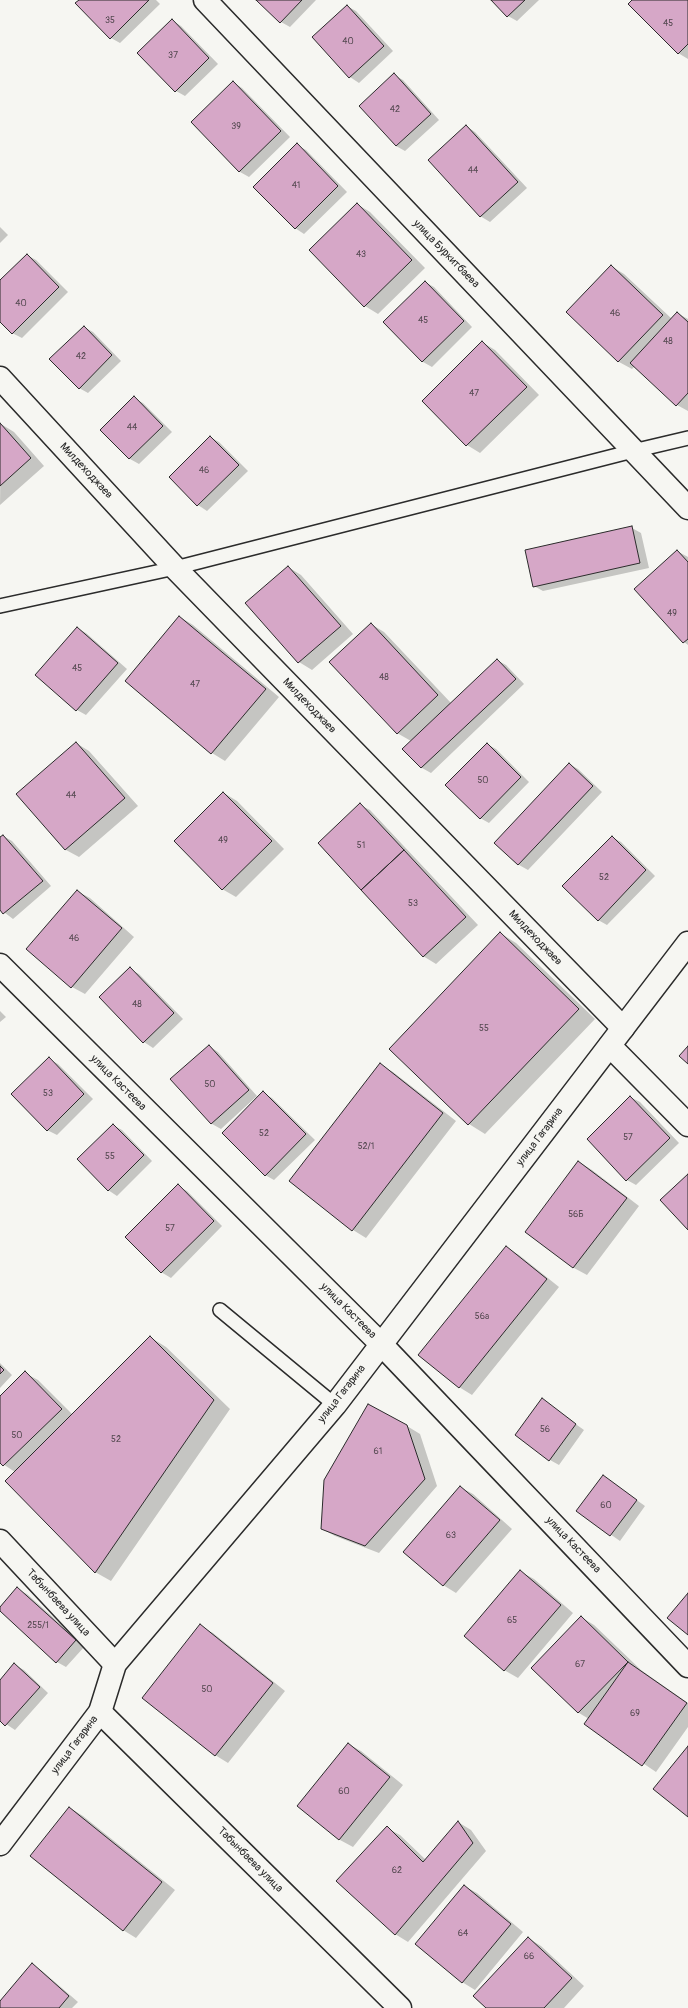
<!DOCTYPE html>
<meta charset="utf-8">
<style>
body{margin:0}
canvas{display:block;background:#f6f6f2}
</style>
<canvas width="688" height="2008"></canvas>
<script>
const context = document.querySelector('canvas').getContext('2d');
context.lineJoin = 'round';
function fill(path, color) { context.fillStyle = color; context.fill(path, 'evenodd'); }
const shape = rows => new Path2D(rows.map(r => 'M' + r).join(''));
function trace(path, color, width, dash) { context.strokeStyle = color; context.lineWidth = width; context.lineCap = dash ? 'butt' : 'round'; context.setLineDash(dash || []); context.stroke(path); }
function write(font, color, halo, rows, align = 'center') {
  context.font = font + ' Pangolin,sans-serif'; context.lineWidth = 3.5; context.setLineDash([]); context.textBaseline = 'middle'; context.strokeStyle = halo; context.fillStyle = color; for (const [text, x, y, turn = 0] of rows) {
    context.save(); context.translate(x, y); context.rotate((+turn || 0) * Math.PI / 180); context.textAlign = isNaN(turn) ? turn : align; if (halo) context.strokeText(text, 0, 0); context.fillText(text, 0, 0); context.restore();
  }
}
const shadow = shape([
 [80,0,156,0,160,4,120,43,111,38],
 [258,0,316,0,290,27,281,22],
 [492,0,539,0,517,21,508,16],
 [633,0,688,0,688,59,678,53],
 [347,6,356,11,393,51,359,83,350,77,313,37],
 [172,20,181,26,218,64,185,96,176,91],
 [394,75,403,80,439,120,405,151,396,146],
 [233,82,242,88,290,137,249,177,240,172,192,122],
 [466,126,475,132,527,188,490,222,480,216],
 [297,145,306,150,347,192,304,234,295,228],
 [357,204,370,212,425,268,378,314,365,306,311,250],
 [0,227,8,235,0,243],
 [27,255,36,260,68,292,22,338,12,333,0,320,0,281],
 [611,266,624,274,672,319,677,313,688,319,688,411,677,405,635,366,632,369,619,362,567,312],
 [425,282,434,287,472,327,432,367,423,362,384,322],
 [84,327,93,332,121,361,88,393,79,388],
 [482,342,495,350,539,395,480,453,467,445],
 [134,398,143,403,172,432,139,464,130,459,102,430],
 [1,424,14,432,44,466,0,505],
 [210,437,219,442,248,471,207,511,198,505,170,477],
 [632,528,641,533,649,568,543,591,534,586],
 [677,551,688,557,688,645,684,642],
 [288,567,301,575,353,634,312,670,299,662,247,603],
 [180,617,193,625,279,697,225,761,212,753,126,681],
 [371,624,384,632,451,703,497,660,506,665,524,684,431,773,422,768,404,749,411,741,397,733],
 [77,628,86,633,127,669,86,715,77,710],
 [76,743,89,751,138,806,79,857,66,850,18,794],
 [487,744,496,749,529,782,489,823,480,818],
 [569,764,578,769,602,792,528,870,519,865,495,843],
 [224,793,237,801,284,849,236,897,222,889],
 [360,805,370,810,478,925,436,964,423,956],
 [3,836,12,841,51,886,13,919,0,909,0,839],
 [612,837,621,842,655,876,607,925,598,920],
 [77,891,90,898,134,937,85,994,72,987,28,949],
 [500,933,516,943,595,1019,485,1134,469,1124,390,1049],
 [130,969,139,974,183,1019,153,1048,144,1042],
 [0,1011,6,1017,0,1022],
 [209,1046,218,1052,257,1096,221,1129,212,1124,172,1080],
 [49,1059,58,1064,93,1099,57,1135,47,1130],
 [380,1065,393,1072,456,1121,366,1238,353,1230],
 [263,1093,272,1098,315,1140,274,1180,265,1175],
 [630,1097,640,1102,679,1143,636,1185,627,1180],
 [113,1125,122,1130,152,1161,117,1196,108,1190],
 [579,1162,592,1170,639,1206,587,1275,574,1268,526,1232],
 [178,1186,187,1191,222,1226,171,1278,161,1272],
 [506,1247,519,1255,559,1287,472,1395,459,1387],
 [150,1337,166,1347,230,1409,111,1581,95,1572,15,1472,0,1462,0,1398,25,1373,38,1380,73,1415],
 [0,1363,12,1375,0,1388],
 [542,1400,584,1430,559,1465,550,1460],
 [407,1426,420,1434,437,1486,379,1553,335,1536,322,1529],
 [603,1476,645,1506,620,1541,577,1511],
 [460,1487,473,1494,512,1529,456,1593,443,1585],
 [521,1572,534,1579,573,1613,518,1678,504,1670],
 [17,1589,27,1594,85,1646,66,1667,57,1662,0,1610],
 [581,1617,594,1625,641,1670,688,1703,688,1727,656,1772,585,1724,589,1719,579,1713,533,1668],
 [200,1626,213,1633,285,1691,228,1763,215,1755],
 [15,1665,24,1670,48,1693,15,1730,0,1720,0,1681],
 [348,1744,361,1751,403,1785,353,1847,340,1840,298,1806],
 [70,1808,83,1816,175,1890,136,1938,123,1930],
 [458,1822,471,1830,486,1851,408,1942,395,1934,387,1828,400,1835,426,1860],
 [464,1886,477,1893,523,1932,475,1990,462,1982],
 [528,1938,541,1946,584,1986,564,2008,487,2008],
 [32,1965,41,1970,78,2002,72,2008,0,2008,0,2002]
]);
const building = shape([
 [79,0,149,0,110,39,75,3,79,0],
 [256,0,302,0,280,23,256,0],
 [491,0,525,0,507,17,491,0],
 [632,0,688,0,688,44,678,54,628,4,632,0],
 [347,5,384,46,349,78,312,37,347,5],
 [172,19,209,58,175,92,137,53,172,19],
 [394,73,431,114,396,146,359,106,394,73],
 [233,81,281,131,239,172,191,122,233,81],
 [466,125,518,182,480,217,428,160,466,125],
 [297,143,338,186,295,229,253,187,297,143],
 [357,203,412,260,364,307,309,250,357,203],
 [27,254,59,287,12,334,0,322,0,280,27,254],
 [611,265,663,315,618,362,566,312,611,265],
 [425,281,464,321,422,362,383,322,425,281],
 [677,312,688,322,688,393,676,406,630,363,677,312],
 [84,326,112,355,79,389,49,359,84,326],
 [482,341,527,387,466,446,422,401,482,341],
 [134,396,163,426,129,459,100,430,134,396],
 [0,423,31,458,0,486,0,423],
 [210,436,239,465,197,506,169,477,210,436],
 [632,526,640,563,533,587,525,550,632,526],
 [677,550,688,562,688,639,683,643,634,589,677,550],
 [288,566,341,626,298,663,245,603,288,566],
 [179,616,266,689,211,754,125,681,179,616],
 [371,623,438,695,397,734,329,662,371,623],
 [77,627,118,663,76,711,35,675,77,627],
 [497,659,516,679,421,768,402,749,497,659],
 [76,742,125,798,65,850,16,794,76,742],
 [487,743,521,777,480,819,445,785,487,743],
 [569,763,593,786,518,865,494,843,569,763],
 [223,792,272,841,222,890,174,841,223,792],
 [360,803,404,850,361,890,318,843,360,803],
 [3,835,43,881,3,914,0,910,0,837,3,835],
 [612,836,646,870,598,921,562,886,612,836],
 [404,850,466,917,423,957,361,890,404,850],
 [77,890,122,928,71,988,26,949,77,890],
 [500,932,579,1009,468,1125,389,1049,500,932],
 [130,967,174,1013,143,1043,99,997,130,967],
 [209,1045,249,1090,211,1124,170,1079,209,1045],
 [688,1046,688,1064,679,1056,688,1046],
 [49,1057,84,1094,47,1131,11,1094,49,1057],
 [380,1063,443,1113,352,1231,289,1181,380,1063],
 [263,1091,306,1134,265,1176,222,1133,263,1091],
 [630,1096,670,1138,626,1181,587,1139,630,1096],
 [113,1124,144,1155,108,1191,77,1159,113,1124],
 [578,1161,627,1198,573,1268,525,1232,578,1161],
 [688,1174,688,1230,660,1200,688,1174],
 [178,1184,214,1221,161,1273,125,1237,178,1184],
 [506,1246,547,1279,459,1388,418,1355,506,1246],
 [150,1336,214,1400,95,1573,5,1481,150,1336],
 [0,1366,4,1370,0,1374,0,1366],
 [25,1371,62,1409,3,1466,0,1463,0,1396,25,1371],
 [542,1398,576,1424,549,1461,515,1435,542,1398],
 [368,1404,407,1425,425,1479,365,1546,321,1529,324,1480,368,1404],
 [603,1475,637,1500,610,1536,576,1511,603,1475],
 [460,1486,500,1520,443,1586,403,1552,460,1486],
 [520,1570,561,1605,504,1671,464,1636,520,1570],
 [17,1587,76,1640,56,1663,0,1611,0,1607,17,1587],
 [688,1593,688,1635,667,1618,688,1593],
 [581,1616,628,1662,578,1713,531,1668,581,1616],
 [200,1624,273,1683,215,1756,142,1698,200,1624],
 [628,1662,687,1703,642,1766,584,1724,628,1662],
 [14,1663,40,1687,5,1726,0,1721,0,1680,14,1663],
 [348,1743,390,1777,339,1840,297,1806,348,1743],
 [688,1746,688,1817,653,1789,688,1746],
 [69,1807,162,1882,123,1931,30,1856,69,1807],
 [458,1821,473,1843,395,1935,336,1881,387,1826,423,1862,458,1821],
 [464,1885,511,1924,462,1983,415,1944,464,1885],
 [528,1937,572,1978,544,2008,486,2008,473,1996,528,1937],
 [32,1963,69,1996,59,2008,0,2008,0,2001,32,1963]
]);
const lane = shape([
 [0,606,175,568,633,451,688,438],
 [220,1310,335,1405]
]);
const street = shape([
 [205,0,688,508],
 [0,378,175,568,623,1028],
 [0,965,381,1344,688,1666],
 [610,1046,688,1125],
 [0,1541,115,1664],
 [100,1712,400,2008]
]);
const secondary = shape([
 [0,1844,100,1712,115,1664,335,1405,688,943]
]);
const numberNames = [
 ["35",110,21],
 ["45",668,24],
 ["40",348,42],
 ["37",173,56],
 ["42",395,110],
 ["39",236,127],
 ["44",473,171],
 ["41",296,186],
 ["43",361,255],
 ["40",21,304],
 ["46",615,314],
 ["45",423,321],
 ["48",668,342],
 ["42",81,357],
 ["47",474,394],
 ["44",132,428],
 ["46",204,471],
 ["49",672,614],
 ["45",77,669],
 ["48",384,678],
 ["47",195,685],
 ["50",483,781],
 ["44",71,796],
 ["49",223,841],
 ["51",361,846],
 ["52",604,878],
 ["53",413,904],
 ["46",74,939],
 ["48",137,1005],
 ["55",484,1029],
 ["50",210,1085],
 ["53",48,1094],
 ["52",264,1134],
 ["57",628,1138],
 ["52/1",366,1147],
 ["55",110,1157],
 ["56Б",576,1215],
 ["57",170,1229],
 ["56а",482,1317],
 ["56",545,1430],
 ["50",17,1436],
 ["52",116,1440],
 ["61",378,1452],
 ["60",606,1506],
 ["63",451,1536],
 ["65",512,1621],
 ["255/1",38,1626],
 ["67",580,1665],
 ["50",207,1690],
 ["69",635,1714],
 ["60",344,1792],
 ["62",397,1871],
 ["64",463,1934],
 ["66",529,1957]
];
const streetNames = [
 ["улица Буркитбаева",446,254,46],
 ["Милдеходжаев",86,471,47],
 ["Милдеходжаев",309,706,46],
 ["Милдеходжаев",535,938,46],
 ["улица Кастеева",118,1083,45],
 ["улица Гагарина",540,1137,-53],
 ["улица Кастеева",348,1311,45],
 ["улица Гагарина",342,1394,-52],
 ["улица Кастеева",573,1545,46],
 ["Табынбаева улица",58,1603,47],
 ["улица Гагарина",75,1745,-53],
 ["Табынбаева улица",250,1860,45]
];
fill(shadow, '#0003');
fill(building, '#d6a7c7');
trace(building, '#2b2b2b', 1);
trace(lane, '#2b2b2b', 16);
trace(street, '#2b2b2b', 25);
trace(secondary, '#2b2b2b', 25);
trace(lane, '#f6f6f2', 13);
trace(street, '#f6f6f2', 22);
trace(secondary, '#f6f6f2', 22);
write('9px', '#564a52', null, numberNames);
write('11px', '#2b2b2b', '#f6f6f2', streetNames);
</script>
